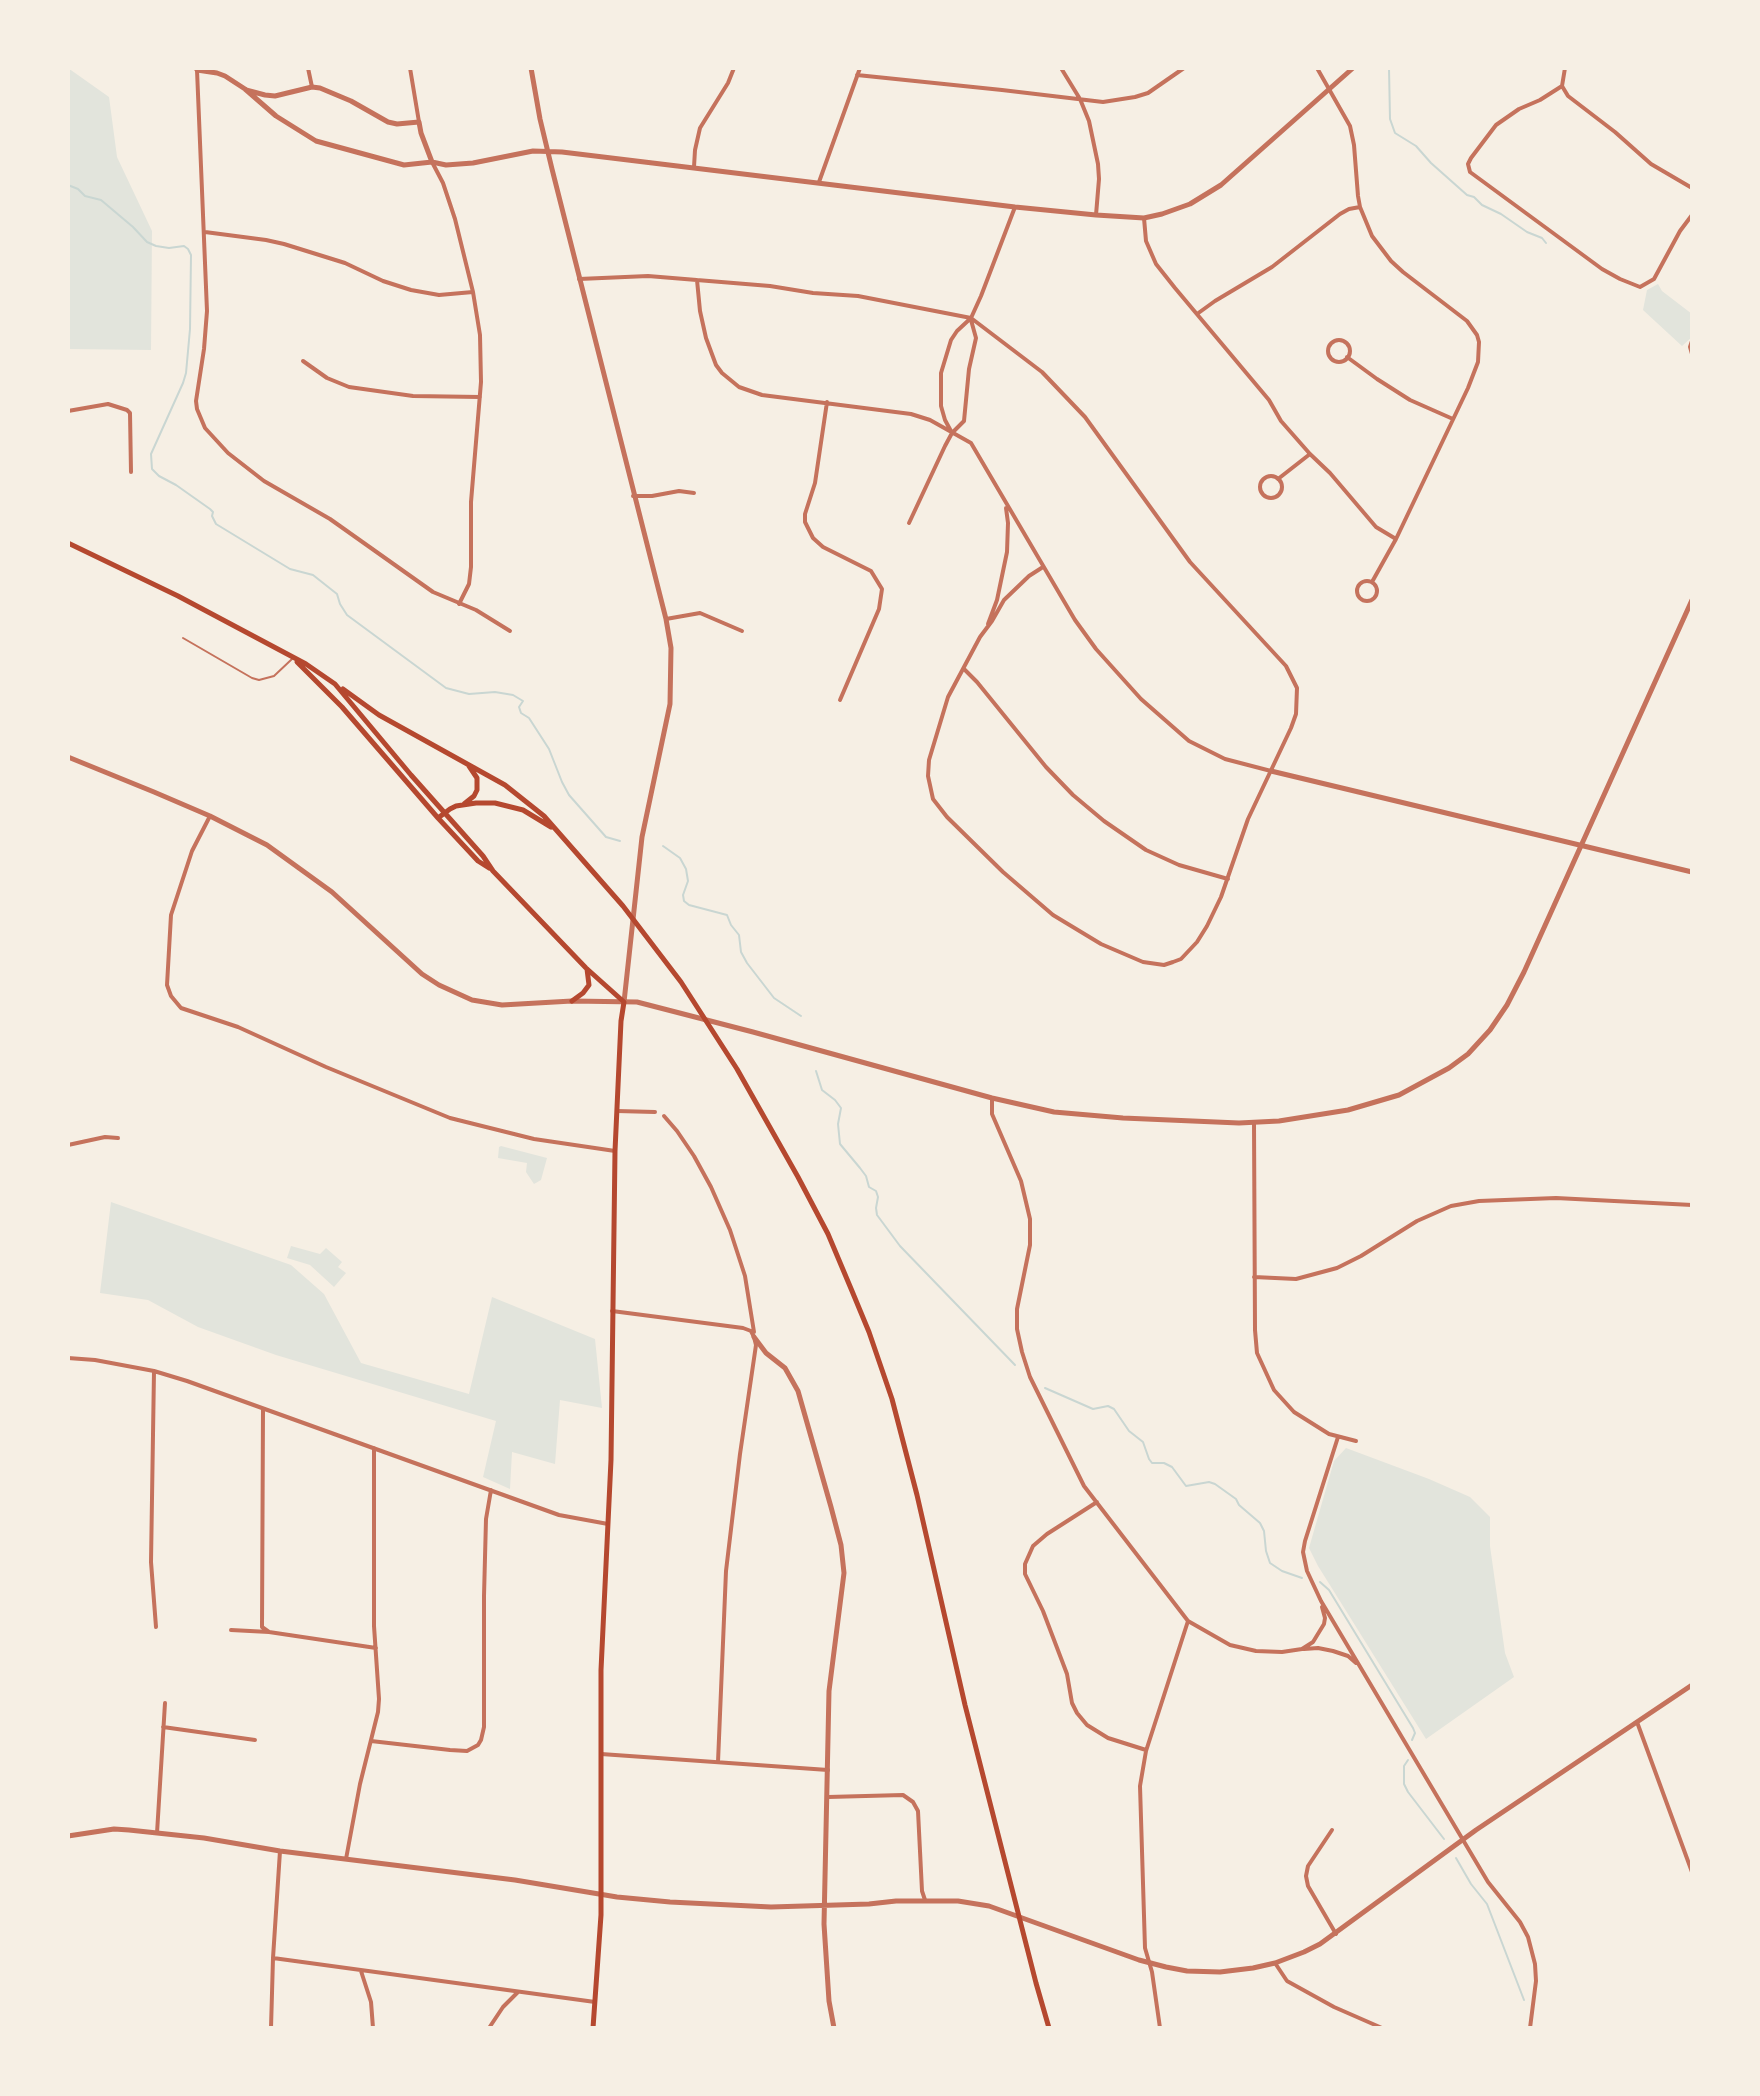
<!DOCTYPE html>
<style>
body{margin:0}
#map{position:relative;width:1760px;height:2096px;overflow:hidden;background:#f6efe4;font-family:"PT Serif",serif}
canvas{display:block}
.frame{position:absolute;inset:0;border:70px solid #f6efe4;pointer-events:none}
</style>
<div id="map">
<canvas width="1760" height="2096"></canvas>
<div class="frame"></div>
</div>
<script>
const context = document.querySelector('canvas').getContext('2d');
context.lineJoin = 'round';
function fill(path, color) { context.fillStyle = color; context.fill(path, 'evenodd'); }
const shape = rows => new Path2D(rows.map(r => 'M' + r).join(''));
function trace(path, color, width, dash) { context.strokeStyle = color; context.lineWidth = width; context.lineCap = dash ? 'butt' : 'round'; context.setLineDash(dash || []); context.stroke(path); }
const green = shape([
 [68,68,109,97,117,157,152,231,151,350,68,349],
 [1658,284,1662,291,1692,314,1692,337,1682,346,1643,310,1647,290],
 [501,1146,547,1158,541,1180,534,1184,526,1172,527,1163,498,1158,499,1147],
 [111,1202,291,1265,324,1294,361,1363,469,1394,492,1297,595,1339,602,1408,560,1400,555,1464,512,1452,510,1489,483,1477,496,1421,276,1355,198,1327,148,1300,100,1293],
 [291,1246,320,1254,326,1248,342,1262,338,1267,346,1273,334,1287,310,1265,287,1258],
 [1346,1448,1429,1479,1470,1497,1490,1517,1490,1546,1505,1653,1514,1677,1426,1739,1318,1566,1309,1548,1334,1461]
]);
const stream = shape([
 [1389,68,1390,119,1395,133,1416,146,1431,163,1467,195,1474,197,1482,205,1501,214,1527,232,1542,238,1546,243],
 [68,185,78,189,85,196,101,200,133,227,147,242,156,246,169,248,184,246,188,249,191,255,190,329,186,373,183,383,151,454,152,469,159,476,176,485,210,509,213,512,212,516,216,524,290,569,313,575,337,594,340,604,347,615,446,688,469,694,495,692,513,695,523,701,519,707,521,713,529,718,549,749,562,782,569,795,606,837,620,841],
 [663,846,680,858,686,869,688,881,683,895,684,901,689,905,727,915,731,925,739,935,741,952,747,963,774,998,801,1016],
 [816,1071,822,1090,835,1100,841,1108,838,1124,840,1144,860,1168,866,1176,869,1187,876,1191,878,1197,876,1208,877,1215,900,1246,1015,1365],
 [1045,1388,1093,1409,1108,1406,1114,1409,1129,1431,1143,1442,1149,1459,1152,1463,1164,1463,1172,1467,1186,1486,1209,1482,1215,1484,1236,1499,1239,1505,1260,1523,1264,1531,1266,1551,1270,1563,1282,1571,1302,1578],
 [1320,1582,1329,1590,1413,1728,1415,1733,1412,1740],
 [1408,1760,1404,1766,1404,1784,1408,1792,1444,1839],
 [1456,1858,1471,1884,1487,1904,1524,2000]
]);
const service = shape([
 [183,638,252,678,259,680,274,676,292,659]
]);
const minor = shape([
 [308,68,312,87],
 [410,68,419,122],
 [1061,68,1080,99,1089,121,1098,164,1099,179,1096,215],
 [1317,68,1350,126,1354,145,1358,196,1360,207,1372,236,1391,261,1403,272,1467,321,1477,335,1479,342,1478,362,1468,388,1396,539,1372,582],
 [1565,68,1562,86,1568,96,1615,132,1651,164,1692,188],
 [197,70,207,311,204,349,196,401,197,409,205,428,228,453,264,481,330,519,433,592,476,610,510,631],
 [857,75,1002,90,1103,102,1135,97,1148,93,1184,68],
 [1562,86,1540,100,1519,109,1496,125,1471,158,1468,164,1470,172,1602,269,1620,279,1640,287,1654,279,1680,231,1692,215],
 [432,162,443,183,455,219,473,292,480,335,481,382,471,502,471,567,469,584,459,604],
 [694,167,695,150,700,128,728,83,734,68],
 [819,182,860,68],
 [1144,218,1146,241,1156,264,1175,288,1269,400,1281,421,1310,454,1330,473,1376,527,1396,539],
 [205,232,266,240,284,244,345,263,383,281,411,290,439,295,473,292],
 [579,279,648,276,770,286,813,293,858,296,971,318,1042,372,1085,417,1190,562,1286,666,1297,688,1296,714,1291,728,1248,819,1221,897,1207,926,1197,942,1181,959,1173,962,1164,965,1143,962,1101,944,1053,915,1003,872,947,817,933,799,928,776,929,760,948,697,980,637,992,621,1004,600,1029,576,1043,567],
 [697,280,700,311,706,338,716,365,722,373,739,387,762,395,911,414,930,420,971,443,1075,620,1096,649,1141,699,1189,741,1225,759,1271,771],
 [1197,314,1215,301,1272,267,1340,214,1349,209,1360,207],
 '1328 351a11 11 0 1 1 22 0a11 11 0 1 1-22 0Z',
 [1692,341,1690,347,1692,354],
 [1347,357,1377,379,1410,400,1453,419],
 [303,361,327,378,349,387,413,396,480,397],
 [827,402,815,483,805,514,805,522,813,538,823,547,871,571,882,589,879,609,840,700],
 [68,411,108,404,127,410,130,413,131,472],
 [952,433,945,420,941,406,941,373,951,340,957,331,971,318,981,296,1015,207],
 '1260 487a11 11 0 1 1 22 0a11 11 0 1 1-22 0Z',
 [1278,479,1310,454],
 [633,496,652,496,679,491,694,493],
 [909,523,945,446,952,433,964,421,969,369,976,338,971,320],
 '1357 591a10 10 0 1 1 20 0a10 10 0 1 1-20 0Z',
 [666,619,700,613,742,631],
 [988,624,997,600,1007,552,1008,523,1006,508],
 [964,669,977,682,1046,767,1073,795,1104,821,1146,850,1179,865,1228,879],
 [210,816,192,851,171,915,167,985,171,996,181,1008,238,1027,326,1067,450,1118,534,1139,615,1151],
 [992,1098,992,1114,1021,1181,1030,1219,1030,1245,1017,1309,1017,1329,1022,1352,1030,1377,1084,1486,1188,1621,1146,1751,1140,1786,1145,1948,1152,1972,1160,2028],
 [617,1111,655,1112],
 [664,1116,677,1131,694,1156,711,1187,730,1230,745,1276,754,1332],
 [1254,1123,1255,1330,1257,1353,1274,1390,1294,1412,1329,1434,1356,1441],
 [68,1145,105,1137,118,1138],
 [1254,1277,1296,1279,1337,1268,1361,1256,1417,1221,1451,1206,1479,1201,1556,1198,1692,1205],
 [612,1311,743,1328,751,1331,754,1337,756,1345,740,1454,726,1571,718,1762],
 [68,1358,95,1360,154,1371,187,1381,559,1515,608,1524],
 [154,1371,151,1562,156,1627],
 [263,1409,262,1627,269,1632],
 [1338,1437,1305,1541,1303,1552,1307,1571,1321,1601,1488,1882,1520,1922,1528,1937,1535,1964,1536,1981,1530,2028],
 [1097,1502,1047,1534,1033,1546,1025,1564,1025,1574,1043,1611,1067,1674,1072,1703,1077,1713,1087,1725,1108,1738,1146,1750],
 [1188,1621,1230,1645,1256,1651,1282,1652,1302,1649,1313,1642,1324,1624,1325,1618,1322,1607],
 [231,1630,269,1632,376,1648],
 [1304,1649,1318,1648,1333,1651,1348,1656,1356,1663],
 [1637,1722,1692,1872],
 [163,1727,255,1740],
 [371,1741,450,1750,467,1751,478,1745,481,1740,484,1727,484,1596,486,1519,491,1490],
 [601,1754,828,1770],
 [828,1797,903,1795,913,1802,918,1811,922,1891,925,1900],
 [1332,1830,1308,1866,1306,1876,1308,1886,1336,1934],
 [157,1833,165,1703],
 [346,1859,360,1784,378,1712,379,1699,374,1626,374,1448],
 [273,1958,595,2002],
 [1275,1963,1287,1981,1334,2007,1382,2028],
 [361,1971,371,2002,373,2028],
 [271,2028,273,1958,280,1851],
 [489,2028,503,2007,518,1992]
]);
const tertiary = shape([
 [196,68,197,70,217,73,225,76,245,89,276,116,316,141,404,165,432,162,446,165,473,163,533,151,562,152,1015,207,1096,215,1144,218,1162,214,1190,204,1221,185,1353,68],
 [531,68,540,119,552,169,666,619,671,648,670,704,642,837,624,1002],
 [246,90,265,95,275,96,312,87,320,88,351,101,388,122,397,124,419,122,421,133,432,162],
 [68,757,154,792,210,816,267,845,332,892,422,974,439,985,472,1000,502,1005,572,1001,637,1002,753,1032,992,1098,1054,1112,1123,1118,1239,1123,1279,1121,1348,1110,1399,1095,1449,1068,1468,1054,1490,1030,1507,1005,1524,972,1692,600],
 [1271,771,1692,872],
 [754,1337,766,1353,785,1368,798,1391,831,1507,841,1545,844,1573,829,1691,824,1924,829,2001,834,2028],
 [68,1836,114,1829,129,1830,204,1838,280,1851,515,1880,617,1897,670,1902,771,1907,869,1904,896,1901,958,1901,989,1906,1139,1960,1166,1967,1187,1971,1220,1972,1253,1968,1275,1963,1304,1952,1320,1944,1476,1830,1692,1685]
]);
const secondary = shape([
 [68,543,178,596,306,664,335,684,411,775,483,856,493,871,586,968,624,1002,621,1021,615,1151,611,1460,601,1670,601,1915,593,2028],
 [297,662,342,707,438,818,478,861,489,868],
 [343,689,379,715,505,785,544,816,623,906,681,982,737,1069,798,1177,828,1234,852,1291,869,1332,892,1399,917,1495,965,1705,1036,1983,1049,2028],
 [464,804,474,796,477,790,477,778,469,766],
 [438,818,450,809,456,806,476,803,495,803,523,810,551,827],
 [572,1001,583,993,589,985,587,969]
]);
fill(green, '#e2e4dc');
trace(stream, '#c9d6d2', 2);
trace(service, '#c5725c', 2);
trace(minor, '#c5725c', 4);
trace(tertiary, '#c5725c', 5);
trace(secondary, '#b5482f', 5);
</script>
